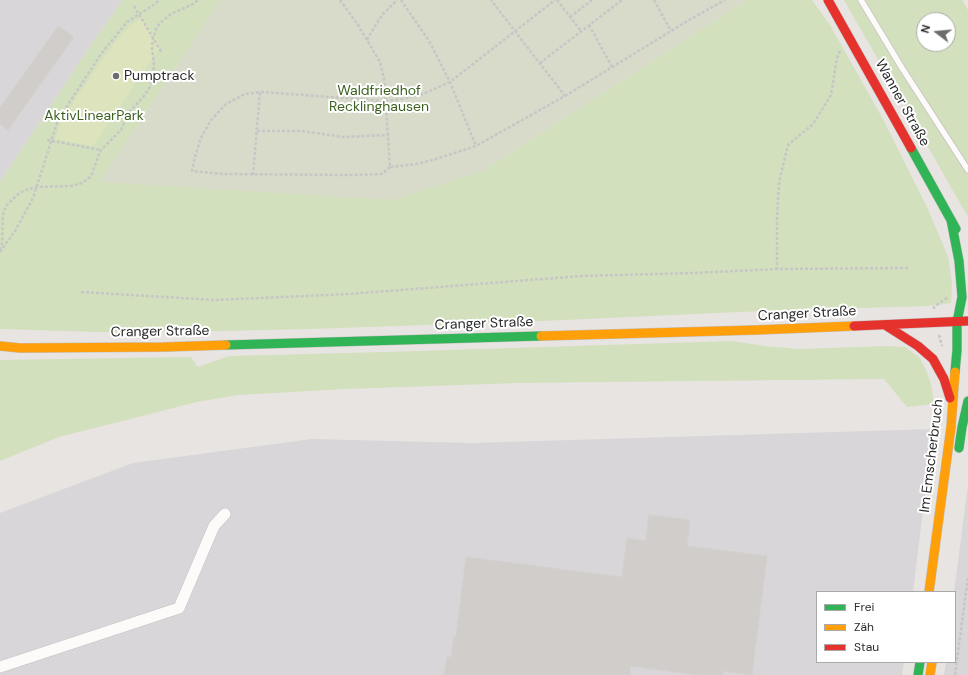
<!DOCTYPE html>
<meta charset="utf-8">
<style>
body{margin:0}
#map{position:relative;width:968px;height:675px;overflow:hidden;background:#e8e4e1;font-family:"DM Sans",sans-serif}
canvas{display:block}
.legend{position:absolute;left:816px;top:591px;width:140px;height:72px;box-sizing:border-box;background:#fff;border:1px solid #aaa;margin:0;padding:5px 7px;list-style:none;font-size:12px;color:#2b2b2b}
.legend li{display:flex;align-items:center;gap:8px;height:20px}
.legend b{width:20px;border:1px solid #aaa}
.north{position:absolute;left:916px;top:12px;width:40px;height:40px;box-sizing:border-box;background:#fff;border:1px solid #aaa;border-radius:50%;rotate:286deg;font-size:11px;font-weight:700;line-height:16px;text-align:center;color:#2b2b2b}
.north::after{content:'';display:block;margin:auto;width:14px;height:18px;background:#6d6c6b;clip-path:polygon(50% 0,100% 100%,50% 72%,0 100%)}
</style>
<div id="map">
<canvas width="968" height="675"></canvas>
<ul class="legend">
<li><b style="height:5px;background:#30b455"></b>Frei</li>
<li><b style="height:5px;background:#ff9f0a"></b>Zäh</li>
<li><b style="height:5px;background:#e5322d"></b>Stau</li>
</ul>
<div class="north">N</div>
</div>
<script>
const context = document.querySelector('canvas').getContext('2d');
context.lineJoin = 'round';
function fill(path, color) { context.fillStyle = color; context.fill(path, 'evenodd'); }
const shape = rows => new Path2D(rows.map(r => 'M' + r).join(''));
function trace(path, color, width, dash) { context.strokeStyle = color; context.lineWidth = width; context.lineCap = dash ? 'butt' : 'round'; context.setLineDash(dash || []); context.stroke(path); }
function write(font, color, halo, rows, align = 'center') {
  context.font = font + ' "DM Sans",sans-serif'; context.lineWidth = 4; context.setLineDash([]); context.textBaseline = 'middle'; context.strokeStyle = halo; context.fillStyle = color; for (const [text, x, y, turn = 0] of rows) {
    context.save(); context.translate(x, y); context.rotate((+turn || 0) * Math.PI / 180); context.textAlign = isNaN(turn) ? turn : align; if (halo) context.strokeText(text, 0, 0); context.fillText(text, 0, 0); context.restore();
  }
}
const industrial = shape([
 [0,0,123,0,93,42,0,182],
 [933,429,913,592,817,592,817,662,904,662,902,675,0,675,0,513,133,463,312,439,472,443],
 [968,485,968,675,944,675,946,662,955,662,954,592]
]);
const green = shape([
 [123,0,220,0,101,182,482,171,747,0,812,0,830,25,884,121,926,205,948,256,952,284,951,303,928,306,762,311,542,321,311,329,131,333,0,329,0,182,93,42],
 [844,0,962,0,968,10,968,217],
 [924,20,948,20,948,44,924,44],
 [731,341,765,346,799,349,886,346,905,347,920,358,926,370,931,384,934,404,907,407,884,379,518,383,347,389,238,395,197,402,59,437,0,461,0,360,191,357,198,367,229,356,386,352]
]);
const cemetery = shape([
 [220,0,747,0,482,171,393,200,100,182]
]);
const pitch = shape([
 [142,17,161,46,93,146,55,139,62,121,78,95,113,45,126,30]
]);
const building = shape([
 [58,26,74,37,8,130,0,124,0,108,58,26],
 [649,515,690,520,687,546,767,556,752,675,723,671,723,675,699,675,630,666,630,675,444,675,447,657,451,657,454,637,456,637,466,557,622,577,627,538,646,541,649,515]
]);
const path = shape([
 [340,0,358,25,380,62,384,79,390,167,417,164,436,159,476,146,565,96,491,0],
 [401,0,429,41,450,82,476,146],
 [557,0,581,31],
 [654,0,671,31],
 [134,6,162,53],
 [570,17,592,0],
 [589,25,612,67],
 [367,40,375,26,383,14,397,0],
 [840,51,837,58,831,95,813,124,788,145,779,182,777,218,777,269,909,268],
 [540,63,622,0],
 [565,96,689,20,725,0],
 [257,131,302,131,343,137,388,135],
 [47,140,101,150],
 [390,167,382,174,348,175,222,174,192,171,195,157,201,138,211,120,226,104,245,94,262,92,385,101,402,99,423,94,450,82,555,0],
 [253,175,260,92],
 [0,250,2,243,3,214,6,206,17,195,25,190,37,187,71,186,82,183,88,179,92,174,94,168,99,154,101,150,121,130,129,112,144,96,150,87,153,75,154,65,152,47,153,39,156,29,160,23,171,14,193,4,198,0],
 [0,252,15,231,33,198,58,120,101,54,127,22,155,4,159,0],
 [81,292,215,300,349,294,581,276,693,273,777,269],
 [934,309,934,307,948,297],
 [939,335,942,346],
 [936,403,936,414],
 [955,675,968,577]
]);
const lane = shape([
 [861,0,902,68,968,170]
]);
const street = shape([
 [0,667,179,608,214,526,225,514]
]);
const fast = shape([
 [911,148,956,229],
 [951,220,959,261,962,297,957,322,957,350,955,372],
 [226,345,541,336],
 [959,448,962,427,968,401],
 [918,675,920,662]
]);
const slow = shape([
 [541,336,756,330,854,326],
 [0,346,20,348,164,347,226,345],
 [929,592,951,427,955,372],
 [930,675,932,662]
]);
const jam = shape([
 [828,0,911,148],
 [885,325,918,346,933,359,944,379,950,398],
 [854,326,968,321]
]);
const markers = [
 [116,76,4,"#6d6c6b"]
];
const poiNames = [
 ["Pumptrack",124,76]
];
const parkNames = [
 ["Waldfriedhof",379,91],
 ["Recklinghausen",379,107],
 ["AktivLinearPark",94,116]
];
const streetNames = [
 ["Wanner Straße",902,103,61],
 ["Cranger Straße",807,314,-3],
 ["Cranger Straße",484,324,-2],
 ["Cranger Straße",160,332,-1],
 ["Im Emscherbruch",932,456,-83]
];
fill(industrial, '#d8d6d8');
fill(green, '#d3e0bd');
fill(cemetery, '#d8dbca');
fill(pitch, '#dde3bc');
fill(building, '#d0cdca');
trace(building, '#d3d0cd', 1);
trace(lane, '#c3c1c2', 7);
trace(street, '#c3c1c2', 12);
trace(fast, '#c3c1c2', 10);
trace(slow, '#c3c1c2', 10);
trace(jam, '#c3c1c2', 10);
trace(path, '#c6c6c6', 2.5, [3, 2]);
trace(lane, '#fcfbfa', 5.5);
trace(street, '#fcfbfa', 11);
trace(fast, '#30b455', 9);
trace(slow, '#ff9f0a', 9);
trace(jam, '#e5322d', 9);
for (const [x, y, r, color] of markers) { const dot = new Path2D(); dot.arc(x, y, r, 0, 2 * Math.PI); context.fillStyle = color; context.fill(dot); trace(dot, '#fff', 1.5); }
write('14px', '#2b2b2b', '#fff', poiNames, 'left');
write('14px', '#3c6121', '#fff', parkNames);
write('14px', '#2b2b2b', '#fff', streetNames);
</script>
